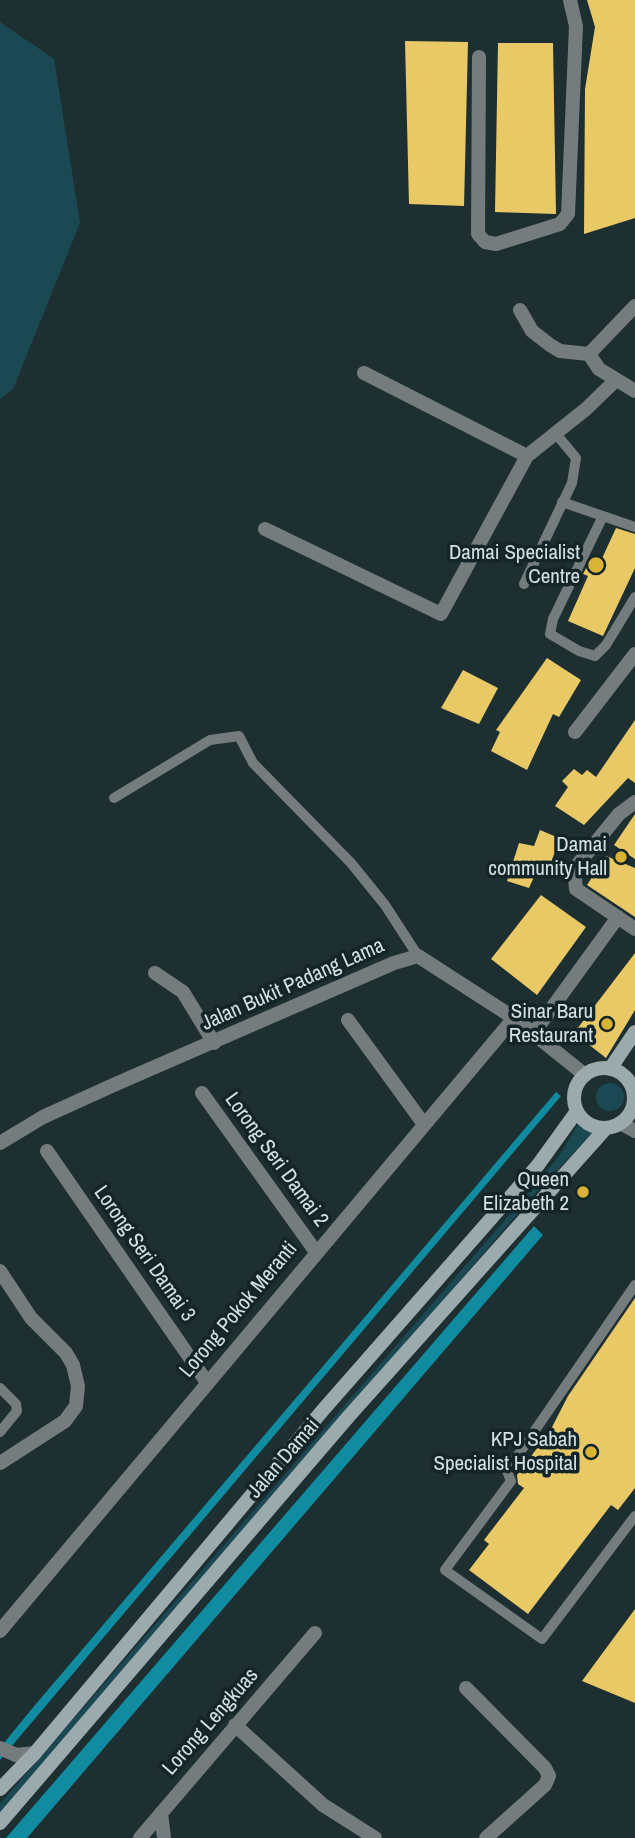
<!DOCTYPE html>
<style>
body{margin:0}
canvas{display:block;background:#1e2f32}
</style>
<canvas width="635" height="1838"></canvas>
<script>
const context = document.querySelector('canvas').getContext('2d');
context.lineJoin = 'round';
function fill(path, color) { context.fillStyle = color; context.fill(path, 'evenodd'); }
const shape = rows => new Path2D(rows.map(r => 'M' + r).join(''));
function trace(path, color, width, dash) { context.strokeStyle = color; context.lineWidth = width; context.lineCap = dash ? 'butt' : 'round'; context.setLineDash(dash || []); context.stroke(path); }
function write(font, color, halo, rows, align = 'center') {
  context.font = font + ' "Archivo Narrow",sans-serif'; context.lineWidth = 7; context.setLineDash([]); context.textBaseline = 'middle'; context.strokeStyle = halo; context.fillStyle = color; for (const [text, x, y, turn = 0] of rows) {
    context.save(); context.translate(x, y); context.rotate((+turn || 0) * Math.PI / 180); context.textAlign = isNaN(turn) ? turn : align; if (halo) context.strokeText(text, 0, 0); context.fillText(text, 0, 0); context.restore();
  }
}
const green = shape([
 [0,22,54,59,80,223,13,389,0,399],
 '596 1097a14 14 0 1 1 28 0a14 14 0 1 1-28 0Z',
 [580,1121,592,1133,533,1196,0,1813,0,1804,529,1192,559,1156]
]);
const water = shape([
 [556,1092,561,1096,0,1760,0,1748,30,1711],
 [534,1226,543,1235,27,1838,6,1838]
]);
const building = shape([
 [587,0,635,0,635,218,584,234,585,89,595,27],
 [405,41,468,42,464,206,409,204],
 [498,43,553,43,556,214,495,212],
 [616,528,635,534,635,568,603,636,568,621,588,576,583,574,589,563,598,567],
 [547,658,581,680,559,717,553,714,527,770,491,751,500,732,496,730],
 [463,670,498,688,479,724,441,708],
 [635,720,635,783,628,778,584,825,555,806,568,787,562,781,574,769,582,775,587,770,596,777],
 [635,814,635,859,614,845],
 [540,830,559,838,549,870,538,868,529,888,507,881,519,843,534,846],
 [606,856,635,868,635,917,587,885],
 [541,895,586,927,537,995,491,959],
 [635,953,635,1010,606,1058,574,1033],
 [635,1298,635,1488,618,1510,611,1505,528,1614,469,1570,489,1544,484,1540,524,1488,518,1484,517,1475,550,1431,568,1396],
 [635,1609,635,1703,582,1681]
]);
const service = shape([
 [562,502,635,527],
 [603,516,553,619,550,634,579,651,595,656,606,645,635,597],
 [524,584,572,483,576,458,556,434],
 [114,798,210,740,239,736,253,763,351,863,385,905,418,956],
 [635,1285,507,1471,511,1481,445,1570,542,1639,635,1516],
 [0,1388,16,1404,17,1411,0,1432]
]);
const minor = shape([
 [479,57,478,234,485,242,496,244,560,224,568,214,576,26,570,0],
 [520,310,532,331,550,345,560,351,589,354,599,369,635,391],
 [589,354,635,306],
 [364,373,527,456],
 [265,529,441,614,527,456,586,409,616,380],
 [575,732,635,654],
 [635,802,619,814,574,869,576,889,635,929],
 [155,973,183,992,214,1043],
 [348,1020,423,1123],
 [533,1034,618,917],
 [202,1093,316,1252],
 [0,1143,43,1117,118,1083,394,963,418,956,514,1018,585,1075],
 [47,1151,206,1381],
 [0,1271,31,1318,66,1353,73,1365,78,1386,76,1406,65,1421,0,1463],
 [0,1631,514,1018],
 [466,1688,545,1768,549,1776,545,1785,486,1838],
 [235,1725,323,1805,375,1838],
 [0,1748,16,1755,35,1753],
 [161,1813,164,1838],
 [140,1838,315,1633]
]);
const tertiary = shape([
 [634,1099,635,1100],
 [620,1123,635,1131]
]);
const secondary = shape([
 '574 1098a30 30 0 1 1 60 0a30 30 0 1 1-60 0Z',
 [610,1069,635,1032],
 [0,1789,35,1753,323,1410,538,1165,577,1111],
 [0,1823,349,1416,606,1128]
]);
const markers = [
 [596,565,9,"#d9b334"],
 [621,857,7,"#d9b334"],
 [607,1024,7,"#d9b334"],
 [583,1192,7,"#d9b334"],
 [591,1452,7,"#d9b334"]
];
const poiNames = [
 ["Damai Specialist",580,553],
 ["Centre",580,577],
 ["Damai",607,845],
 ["community Hall",607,869],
 ["Sinar Baru",593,1012],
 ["Restaurant",593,1036],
 ["Queen",569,1180],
 ["Elizabeth 2",569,1204],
 ["KPJ Sabah",577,1440],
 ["Specialist Hospital",577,1464]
];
const streetNames = [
 ["Jalan Bukit Padang Lama",293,985,-24],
 ["Lorong Seri Damai 2",276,1160,54],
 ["Lorong Seri Damai 3",144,1254,55],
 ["Lorong Pokok Meranti",239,1310,-50],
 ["Jalan Damai",284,1459,-49],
 ["Lorong Lengkuas",211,1722,-49]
];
fill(green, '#1b4953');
fill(water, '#108ba0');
fill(building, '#e9c965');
trace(service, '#747c7e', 10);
trace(minor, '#747c7e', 14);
trace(tertiary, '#747c7e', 14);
trace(secondary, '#9daaad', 14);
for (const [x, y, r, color] of markers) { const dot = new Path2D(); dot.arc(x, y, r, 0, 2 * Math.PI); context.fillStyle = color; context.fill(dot); trace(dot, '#142529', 2.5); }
write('21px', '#d6e0e3', '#142529', poiNames, 'right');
write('21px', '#d6e0e3', '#142529', streetNames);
</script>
